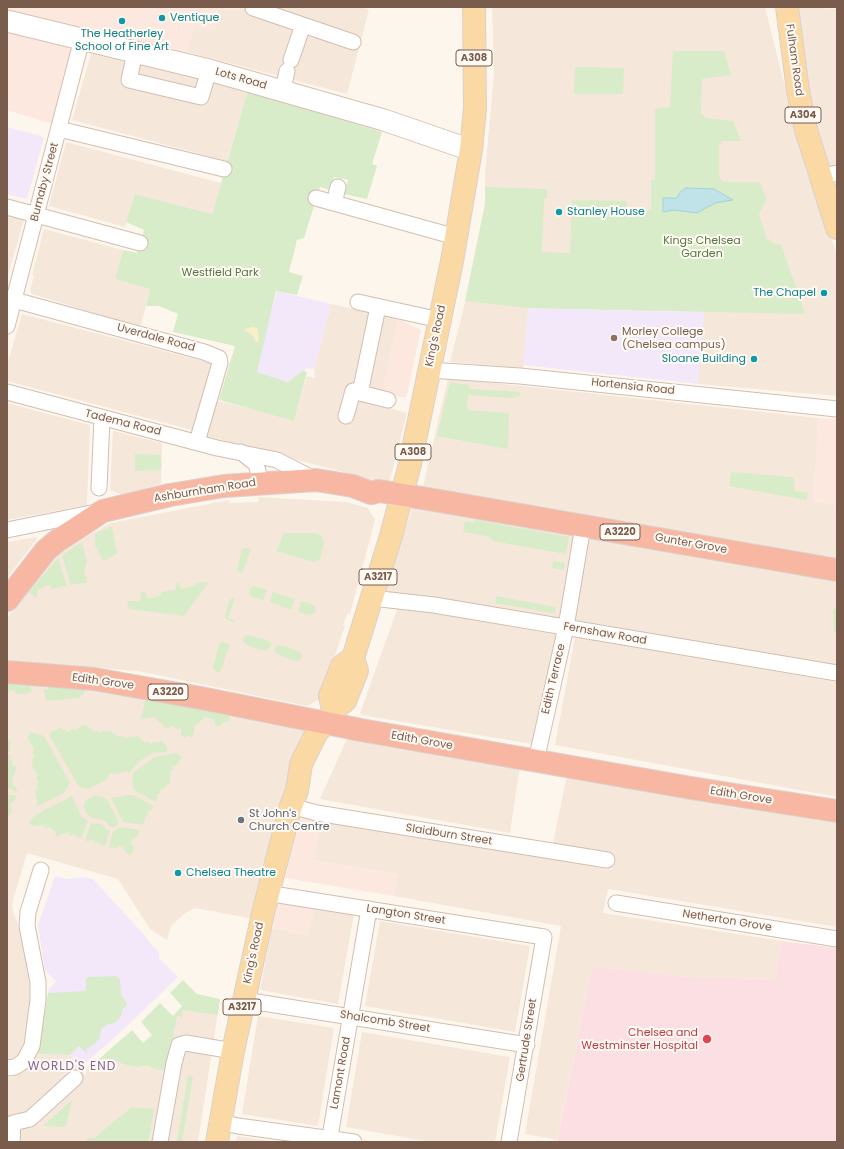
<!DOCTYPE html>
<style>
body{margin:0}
#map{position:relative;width:844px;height:1149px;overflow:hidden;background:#fdf6ec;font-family:Poppins,sans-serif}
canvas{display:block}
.frame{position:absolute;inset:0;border:8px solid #7a5c4d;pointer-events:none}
</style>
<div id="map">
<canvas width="844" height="1149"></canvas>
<div class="frame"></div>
</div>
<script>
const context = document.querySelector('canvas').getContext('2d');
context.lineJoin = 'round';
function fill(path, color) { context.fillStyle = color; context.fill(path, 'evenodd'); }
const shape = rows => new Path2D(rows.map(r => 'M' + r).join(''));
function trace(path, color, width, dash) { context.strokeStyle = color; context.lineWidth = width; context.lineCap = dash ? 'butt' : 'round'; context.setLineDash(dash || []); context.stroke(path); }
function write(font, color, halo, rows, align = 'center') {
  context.font = font + ' Poppins,sans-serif'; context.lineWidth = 4; context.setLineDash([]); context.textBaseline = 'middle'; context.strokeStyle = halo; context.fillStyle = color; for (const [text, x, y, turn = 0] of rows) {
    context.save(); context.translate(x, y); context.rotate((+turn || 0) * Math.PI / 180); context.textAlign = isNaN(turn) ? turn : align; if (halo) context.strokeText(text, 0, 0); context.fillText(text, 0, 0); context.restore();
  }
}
const residential = shape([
 [244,7,360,7,369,10,347,94,187,52,194,26,220,9,243,10],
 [492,7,765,7,806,171,837,254,837,396,698,384,703,312,529,308,523,368,450,362,470,283,485,204,485,173,494,74],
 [799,7,837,9,837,169,821,165,800,38],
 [91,53,248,90,227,161,72,120],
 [66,142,221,183,212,214,135,194,125,227,49,206],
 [7,215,24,220,7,278],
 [44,229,123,250,115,279,151,289,140,327,32,294,30,290,34,276,32,275],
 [331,304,398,319,380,405,407,413,389,484,206,436,215,400,294,420,307,376,315,378,314,369],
 [22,314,211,363,192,430,7,381,7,365],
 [448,378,819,418,813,501,837,505,837,559,423,487],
 [7,403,90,425,87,505,7,520],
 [113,431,162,443,161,484,123,495,110,490],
 [259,497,346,502,368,508,375,520,350,614,347,614,343,626,345,626,320,699,307,706,138,671,7,661,7,619,30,587,53,558,73,543,111,523,229,500,229,503,258,502],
 [413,506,574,532,559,620,385,593,384,590],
 [589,535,837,581,837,666,575,620],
 [36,537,37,539,7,578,7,542],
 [398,607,557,635,537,745,362,715,360,713],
 [575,637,837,682,837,797,555,745],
 [7,682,47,682,312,724,254,919,195,908,184,914,171,926,167,940,150,929,118,879,27,853,13,900,12,907,29,958,33,977,27,1049,17,1058,9,1061,7,1061],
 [349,734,520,766,510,833,320,799],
 [567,775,837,819,837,927,608,889,603,913,782,941,775,979,686,977,592,966,557,1140,525,1134,561,926,394,896,398,874,313,860,323,817,612,870,614,855,553,843],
 [314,907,354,914,338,1004,260,990,272,928,308,935],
 [380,921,530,946,515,1032,365,1006],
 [220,999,198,1142,7,1142,7,1078,17,1075,38,1054,70,1055,81,1067,85,1076,87,1068,92,1063,97,1064,98,1060,121,1040,135,1054,183,1010],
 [258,1016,334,1028,318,1126,242,1114],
 [362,1032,510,1057,495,1142,431,1142,346,1127],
 [237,1136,277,1142,236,1142]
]);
const commercial = shape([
 [7,7,244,7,243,10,221,9,215,31,194,26,187,52,7,11],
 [7,30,73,45,52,124,7,110],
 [398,319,421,330,406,398,382,392],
 [819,418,837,419,837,505,813,501],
 [305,814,323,817,313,860,398,874,394,896,285,878,301,817],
 [278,900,314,907,308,935,273,928]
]);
const education = shape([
 [7,127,44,137,27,199,7,194],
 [277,291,331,304,314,369,307,368,288,382,257,372,260,353],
 [528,308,704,312,698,384,523,365],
 [55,876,66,879,85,877,93,879,146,937,150,943,159,952,159,958,178,977,125,1028,81,1067,70,1055,38,1054,49,989,56,981,45,970,38,925]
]);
const medical = shape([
 [782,941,837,948,837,1142,557,1142,592,966,686,977,775,979]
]);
const green = shape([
 [673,51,724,51,731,75,702,79,701,114,707,118,733,121,741,141,723,141,719,145,719,177,723,182,759,182,767,199,759,214,767,239,778,245,781,244,805,314,528,308,465,301,485,204,485,187,547,189,547,199,544,199,542,252,570,253,572,200,627,201,627,210,651,210,651,180,655,180,655,109,670,107],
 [575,67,624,68,623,94,574,94],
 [248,90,382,132,372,164,377,166,367,199,344,194,348,180,334,177,330,190,320,187,304,238,297,240,289,272,303,276,297,295,276,291,257,372,288,382,304,370,307,373,294,421,219,400,235,346,173,332,178,314,159,306,146,306,150,289,115,279,123,250,137,253,144,230,126,222,135,194,212,214],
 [450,382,469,385,469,389,520,392,520,396,512,398,468,395,467,410,509,413,508,449,437,436],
 [135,454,161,455,161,470,135,471],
 [731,472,792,477,794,479,795,491,808,493,806,500,729,486],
 [475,520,569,537,566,554,492,541,492,539,487,536,463,532,465,521,474,523],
 [112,526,117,554,103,561,95,545,95,534],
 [284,533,313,533,321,535,324,543,320,559,314,562,276,551],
 [82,542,87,563,84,570,87,583,73,584,71,586,62,555],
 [245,548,251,549,242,574,237,570,242,550],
 [58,558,67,587,64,586,52,589,49,585,45,586,38,590,36,598,29,592],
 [553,561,565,563,564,570,552,568],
 [179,582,180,588,183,589,195,585,195,583,209,582,184,616,129,609,127,601,139,601,141,598,140,592,145,591,147,598,153,598,161,595,161,592,175,590,176,588,175,583],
 [254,586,267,590,263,600,250,596,249,588],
 [273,592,295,599,291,610,270,602],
 [496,596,556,607,555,612,552,613,495,603],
 [232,598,235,598,228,618,234,620,233,623,225,618,229,601],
 [301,601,314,605,316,610,314,614,308,615,298,612],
 [833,609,837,609,837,632,834,632],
 [248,635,269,641,271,645,269,649,264,651,245,644,243,641,244,636],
 [222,642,230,644,220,673,215,671,213,667,219,644],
 [280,645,300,652,302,656,300,660,296,661,276,654,274,651,276,646],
 [7,681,30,685,32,692,24,694,18,694,13,690,7,692],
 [49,685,85,688,84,694,79,698,46,701,44,689,48,689],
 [146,696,229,713,230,718,229,721,222,723,220,726,216,726,213,719,205,717,194,727,194,733,192,737,187,735,185,738,181,735,181,729,177,729,172,726,167,728,163,726,162,723,158,722,155,717,141,719],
 [83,725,86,725,94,732,97,730,99,733,102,731,107,732,109,730,119,737,122,736,125,738,127,737,138,736,145,743,148,742,151,744,154,742,158,743,161,740,167,747,167,752,152,753,140,761,129,773,126,771,117,774,110,773,106,780,89,789,83,788,78,785,49,735,51,732,60,728,69,732,72,729,75,731],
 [31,732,44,736,70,783,65,792,36,807,37,803,35,790,38,788,37,784,39,781,36,778,38,775,32,767,33,758,35,755,32,753,34,749,27,738],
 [11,740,10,750,8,754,11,756,9,759,12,761,13,766,17,767,12,779,12,785,16,787,17,792,8,788,7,786,7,741],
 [176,753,184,758,181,758,176,766,172,766,173,770,170,771,171,776,169,780,171,782,169,784,167,784,164,789,160,789,160,793,157,794,158,798,156,802,134,790,132,781,133,773,155,757],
 [7,794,16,796,15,800,10,804,12,811,8,817],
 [96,795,107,799,119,823,115,827,110,827,104,820,91,818,86,812,84,806,86,800],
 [127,795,133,795,154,806,151,811,147,812,148,816,145,817,145,820,143,825,123,822,111,798],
 [72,796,81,816,88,821,81,839,76,837,74,834,70,836,69,832,65,834,61,833,59,836,55,835,56,832,49,827,45,828,44,825,34,826,29,824,32,818,39,813],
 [91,823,102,824,107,830,110,830,105,846,101,845,99,842,96,843,94,840,85,841],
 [121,827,140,830,137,837,133,839,131,843,134,848,131,855,125,852,123,847,119,846,115,849,110,847,108,849,113,832],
 [117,976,120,980,121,995,127,1003,127,1006,123,1008,121,1016,115,1023,108,1024,101,1029,100,1037,95,1044,86,1049,87,1054,79,1046,70,1055,38,1054,48,993,86,991,86,979,89,977],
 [183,980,197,994,220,999,218,1015,183,1010,182,1017,177,1016,167,1071,155,1069,147,1065,137,1067,123,1064,114,1060,98,1060,132,1030,143,1043,152,1035,141,1022,160,1003,173,1016,182,1006,170,993],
 [188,1075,193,1076,182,1142,177,1142],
 [72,1100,66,1127,43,1126],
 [132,1107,154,1109,148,1142,86,1142,87,1138,94,1138]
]);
const sand = shape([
 [253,327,257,328,259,334,258,342,256,342,253,336,244,329]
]);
const water = shape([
 [686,188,714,189,733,200,715,203,697,213,674,210,663,212,663,198,677,198,681,191,686,188]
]);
const street = shape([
 [253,8,303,25,291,60],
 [303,25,353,42],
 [135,52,129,80,201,97,209,70],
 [283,90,287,71],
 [59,129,224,169],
 [819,177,837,173],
 [316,198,456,237],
 [334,203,338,187],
 [7,207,140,243],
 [7,298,204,352,219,358,220,363,197,442],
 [358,302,440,320],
 [378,307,360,393,388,400],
 [7,326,82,39],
 [429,370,520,376,837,409],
 [7,392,217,448,277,460,316,480],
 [346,416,353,391,360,393],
 [241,452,256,464,261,482],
 [99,488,102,418],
 [7,530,96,512],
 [372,598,434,605,837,673],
 [536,761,566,627,583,526],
 [291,806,317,813,607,860],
 [268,892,279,895,544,937,509,1142],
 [616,903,837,939],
 [244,1000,527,1045],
 [7,1068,15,1067,24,1061,32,1046,38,1000,38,982,27,926,28,912,41,870],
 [220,1122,238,1126,354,1142],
 [12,1142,13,1123,30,1119,75,1078],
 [160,1142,174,1063,179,1045,186,1043,233,1051],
 [329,1142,369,909]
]);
const secondary = shape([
 [7,21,209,70,384,120,471,150]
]);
const primary = shape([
 [787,7,798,91,806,130,837,228],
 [333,710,330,696,342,666,353,658],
 [217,1142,233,1051,264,909,291,806,297,791,301,764,318,730,328,723,333,710,345,701,357,671,353,658,391,536,410,464,452,261,471,150,475,108,474,7]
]);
const highway = shape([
 [7,600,46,550,57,541,103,511,170,495,224,486,316,480,353,486,371,493,379,491,434,500,837,570],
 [7,672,94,679,201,698,361,730,697,789,837,811]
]);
const markers = [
 [162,18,4,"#0f9aa8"],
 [122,21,4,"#0f9aa8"],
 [559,212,4,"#0f9aa8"],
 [824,293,4,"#0f9aa8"],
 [614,338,4,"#8d6e63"],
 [754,359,4,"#0f9aa8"],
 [241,820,4,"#6b7280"],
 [178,873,4,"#0f9aa8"],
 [707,1039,5,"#e0444e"]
];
const shields = [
 [474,58,36],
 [803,115,36],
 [413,452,36],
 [620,532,40],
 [378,577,38],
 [168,692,40],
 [242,1007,38]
];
const shieldNames = [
 ["A308",474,58],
 ["A304",803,115],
 ["A308",413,452],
 ["A3220",620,532],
 ["A3217",378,577],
 ["A3220",168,692],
 ["A3217",242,1007]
];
const cultureNames = [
 ["Ventique",170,18],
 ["The Heatherley",122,34,"center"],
 ["School of Fine Art",122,47,"center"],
 ["Stanley House",567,212],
 ["The Chapel",816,293,"right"],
 ["Sloane Building",746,359,"right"],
 ["Chelsea Theatre",186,873]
];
const streetNames = [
 ["Fulham Road",794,60,82],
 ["Lots Road",241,79,16],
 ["Burnaby Street",45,182,-75],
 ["King's Road",436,336,-78],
 ["Uverdale Road",156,338,15],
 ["Hortensia Road",633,387,6],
 ["Tadema Road",123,423,14],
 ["Ashburnham Road",205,491,-9],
 ["Gunter Grove",691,544,10],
 ["Fernshaw Road",605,634,10],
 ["Edith Terrace",554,679,-77],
 ["Edith Grove",103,682,8],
 ["Edith Grove",422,741,10],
 ["Edith Grove",741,796,9],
 ["Slaidburn Street",449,835,9],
 ["Langton Street",406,915,9],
 ["Netherton Grove",727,921,9],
 ["King's Road",254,953,-78],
 ["Shalcomb Street",385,1022,9],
 ["Gertrude Street",527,1040,-81],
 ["Lamont Road",341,1073,-80]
];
const parkNames = [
 ["Kings Chelsea",702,241],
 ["Garden",702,254],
 ["Westfield Park",220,273]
];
const educationNames = [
 ["Morley College",622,332],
 ["(Chelsea campus)",622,345]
];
const worshipNames = [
 ["St John's",249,814],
 ["Church Centre",249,827]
];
const healthNames = [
 ["Chelsea and",698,1033],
 ["Westminster Hospital",698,1046]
];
const neighbourhoodNames = [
 ["WORLD'S END",72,1067]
];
fill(residential, '#f5e8da');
fill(commercial, '#fde8e0');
fill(education, '#f3e8fa');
fill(medical, '#fbdfe3');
fill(green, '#d8ecc9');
fill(sand, '#fcefc7');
fill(water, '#bfe3e8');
trace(water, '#a5d3da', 1);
trace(street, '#d1beb0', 17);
trace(secondary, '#d6c0b0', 23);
trace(primary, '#dad1cd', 24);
trace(highway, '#dad1cd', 24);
trace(street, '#fff', 15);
trace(secondary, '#fff', 21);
trace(primary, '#fbd9a5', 22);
trace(highway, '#f7b7a3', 22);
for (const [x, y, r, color] of markers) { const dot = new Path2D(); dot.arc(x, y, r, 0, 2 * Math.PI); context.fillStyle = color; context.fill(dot); trace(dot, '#fffaf3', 1.5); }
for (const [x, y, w] of shields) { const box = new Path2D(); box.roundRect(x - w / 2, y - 8, w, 16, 3); context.fillStyle = '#fffaf3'; context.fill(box); trace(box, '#7a5c4d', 1); }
write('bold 10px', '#7a5c4d', null, shieldNames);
write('11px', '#0d838f', '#fffaf3', cultureNames, 'left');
write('11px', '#7a5c4d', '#fffaf3', streetNames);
write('11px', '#537a41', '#fffaf3', parkNames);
write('11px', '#785e54', '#fffaf3', educationNames, 'left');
write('11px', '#5b616d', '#fffaf3', worshipNames, 'left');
write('11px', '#be3a42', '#fffaf3', healthNames, 'right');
context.letterSpacing = '1px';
write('12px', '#846695', '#fffaf3', neighbourhoodNames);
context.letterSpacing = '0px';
</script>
